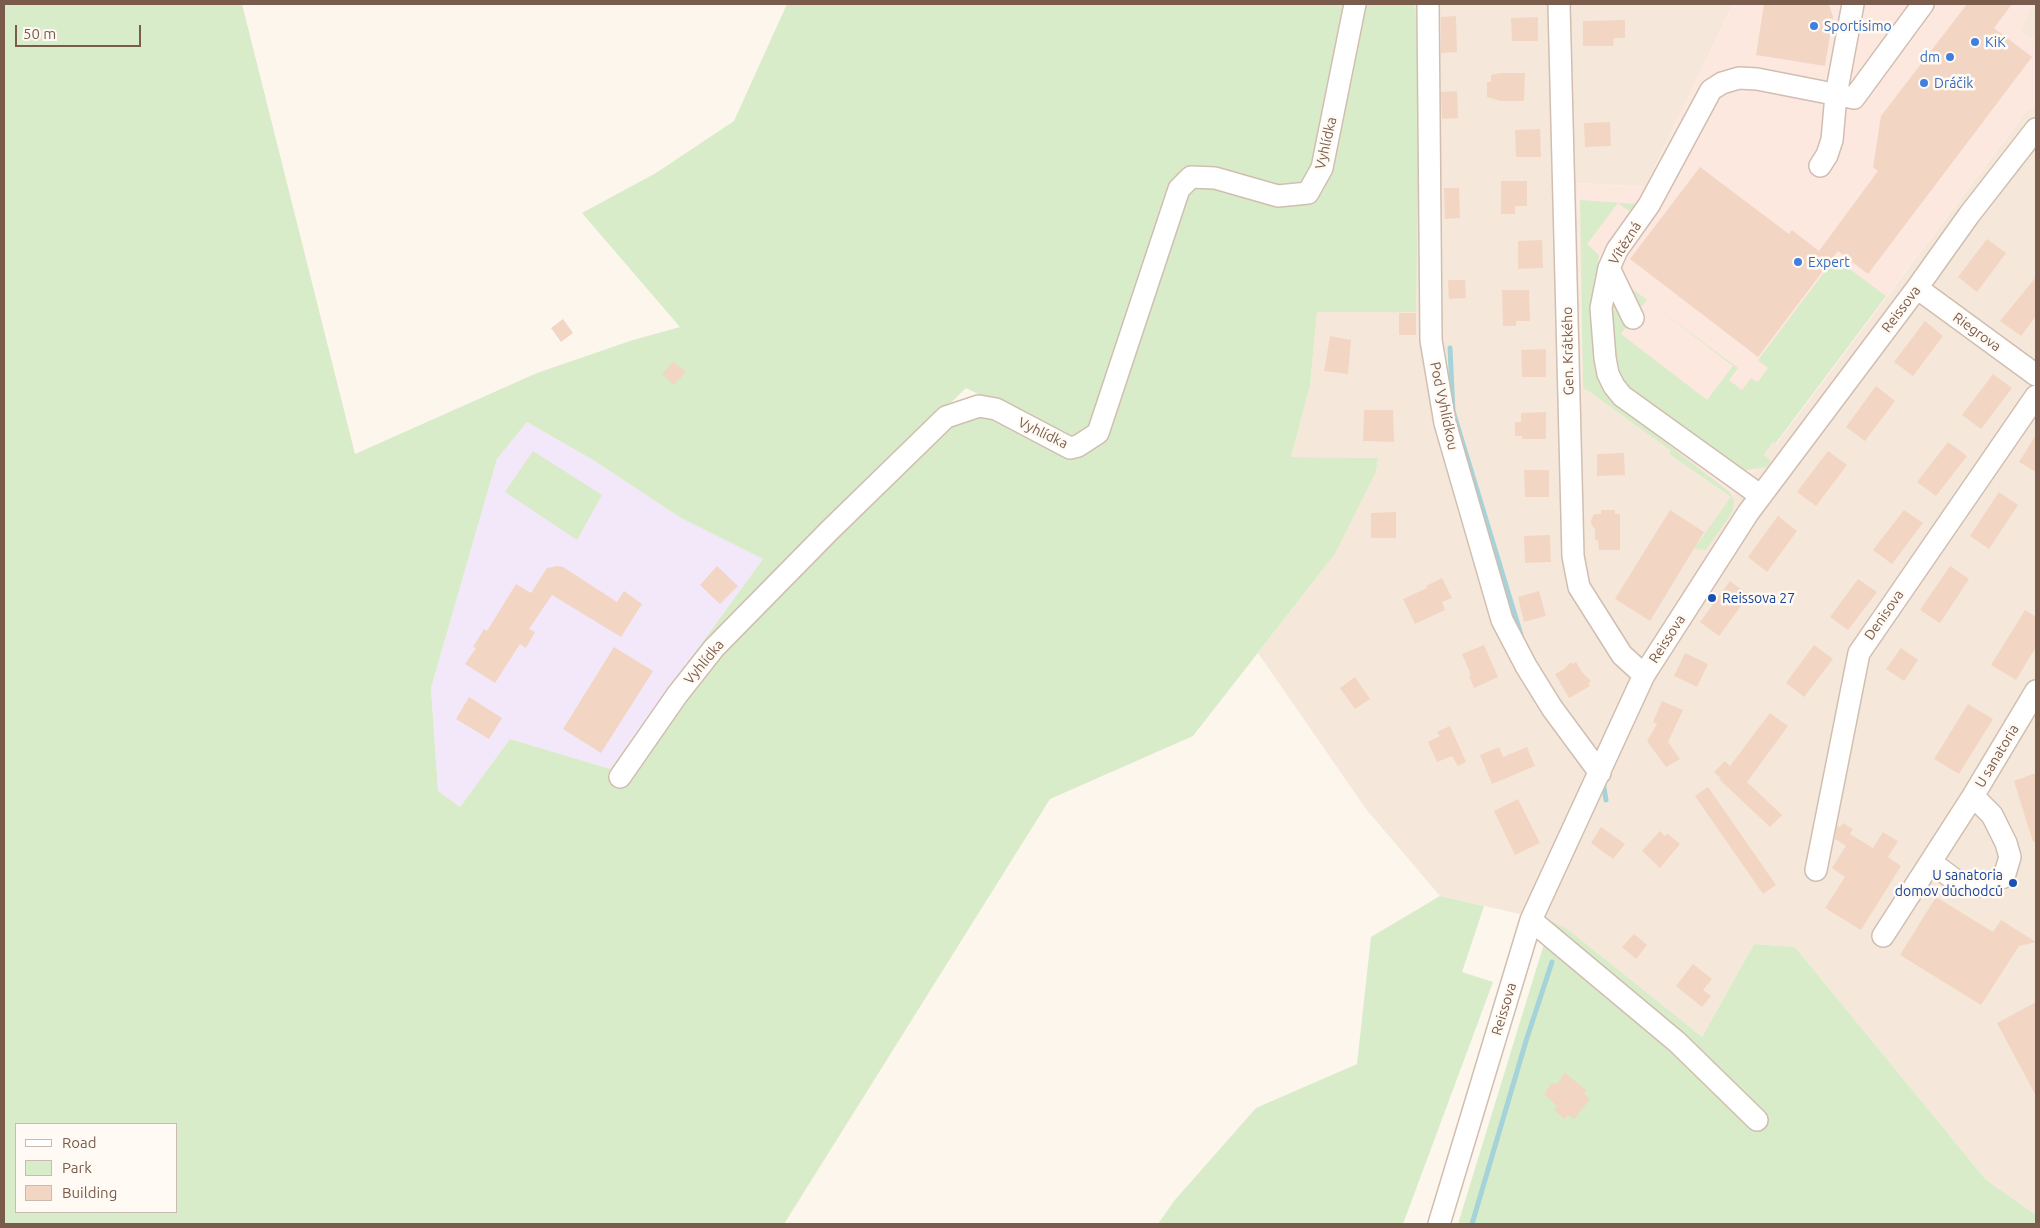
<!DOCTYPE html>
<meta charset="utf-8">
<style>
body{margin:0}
#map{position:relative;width:2040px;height:1228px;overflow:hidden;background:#fdf6ec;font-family:Ubuntu,sans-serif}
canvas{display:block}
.frame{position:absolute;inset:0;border:5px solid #7a5c4d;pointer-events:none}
.legend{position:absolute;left:15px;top:1123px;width:162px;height:90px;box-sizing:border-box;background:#fffaf3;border:1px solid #cabbb1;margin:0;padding:6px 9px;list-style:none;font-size:15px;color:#7a5c4d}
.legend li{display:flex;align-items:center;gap:10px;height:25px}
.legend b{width:25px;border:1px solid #cabbb1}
.scale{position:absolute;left:15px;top:25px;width:126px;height:22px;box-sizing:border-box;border:2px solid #7a5c4d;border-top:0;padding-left:6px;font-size:15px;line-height:18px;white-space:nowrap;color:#7a5c4d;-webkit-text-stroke:4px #fffaf3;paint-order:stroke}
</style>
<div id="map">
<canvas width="2040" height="1228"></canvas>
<div class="frame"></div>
<ul class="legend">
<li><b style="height:6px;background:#fff"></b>Road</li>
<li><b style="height:14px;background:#d8ecc9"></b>Park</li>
<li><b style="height:14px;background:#f3d5c3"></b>Building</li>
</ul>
<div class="scale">50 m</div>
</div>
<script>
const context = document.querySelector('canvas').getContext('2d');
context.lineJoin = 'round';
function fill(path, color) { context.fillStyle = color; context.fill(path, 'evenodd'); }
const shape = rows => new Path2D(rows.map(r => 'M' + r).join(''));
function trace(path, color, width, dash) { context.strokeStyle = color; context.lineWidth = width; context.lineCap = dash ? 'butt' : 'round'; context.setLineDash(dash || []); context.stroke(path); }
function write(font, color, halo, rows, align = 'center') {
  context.font = font + ' Ubuntu,sans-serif'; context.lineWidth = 5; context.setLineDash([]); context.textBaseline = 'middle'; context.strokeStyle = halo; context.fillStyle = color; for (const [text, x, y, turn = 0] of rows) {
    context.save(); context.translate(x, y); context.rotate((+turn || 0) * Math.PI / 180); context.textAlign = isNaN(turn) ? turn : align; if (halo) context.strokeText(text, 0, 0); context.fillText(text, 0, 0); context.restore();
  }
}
const residential = shape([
 [1408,4,1733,4,1645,187,1577,183,1582,390,1587,390,1671,451,1669,454,1731,497,1757,469,1773,442,1776,444,2028,109,2030,110,2036,103,2036,1215,1986,1180,1795,947,1754,944,1702,1037,1551,921,1440,896,1366,809,1258,653,1335,554,1376,472,1378,458,1291,457,1310,386,1317,312,1416,312,1417,122],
 [2032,4,2036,4,2036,41,2020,31]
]);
const commercial = shape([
 [1733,4,2032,4,2020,31,2036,41,2036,103,2030,111,2028,109,1775,444,1773,442,1757,469,1731,498,1669,454,1670,451,1587,390,1582,390,1577,183,1645,187]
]);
const education = shape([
 [527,422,593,460,681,518,763,559,610,769,510,739,460,807,438,791,431,688,497,459]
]);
const green = shape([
 [4,4,242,4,355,454,537,373,633,340,680,327,582,213,656,173,734,121,787,4,1415,4,1420,64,1416,312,1317,312,1310,386,1291,457,1378,458,1376,472,1335,554,1193,736,1050,799,784,1224,4,1224],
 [966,388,1046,428,965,411,890,462],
 [527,422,593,460,681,518,763,559,610,769,510,739,460,807,438,791,431,688,497,459],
 [16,1124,176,1124,176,1212,16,1212],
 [1580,200,1636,204,1629,211,1618,203,1587,244,1599,255,1592,304,1596,369,1602,387,1612,401,1731,493,1734,502,1732,512,1706,550,1694,549,1731,497,1669,454,1671,451,1587,390,1583,389],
 [1835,258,1886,296,1775,444,1773,442,1764,455,1771,461,1767,467,1741,471,1628,388,1624,383,1618,371,1616,361,1612,306,1615,303,1627,326,1621,334,1707,400,1733,366,1647,300,1639,309,1631,288,1738,368,1729,380,1742,390,1751,378,1758,382,1768,368,1758,360],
 [533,451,602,495,577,540,505,492],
 [1440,896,1484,906,1462,972,1493,982,1403,1224,1158,1224,1174,1201,1256,1108,1357,1064,1371,937],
 [1551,921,1567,929,1702,1037,1754,944,1795,947,1986,1180,2036,1215,2036,1224,1458,1224]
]);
const stream = shape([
 [1450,348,1453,411,1521,635],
 [1603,782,1606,800],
 [1472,1224,1526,1041,1552,962]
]);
const building = shape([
 [1764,4,1829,4,1833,17,1825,66,1756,55],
 [1967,4,2012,4,1994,28,2032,57,1868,274,1838,251,1758,357,1630,259,1700,167,1789,234,1792,230,1819,251,1878,171,1873,167,1881,116],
 [1456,16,1457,52,1441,53,1441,17],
 [1538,17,1538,41,1512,41,1511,18],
 [1625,20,1625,38,1614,38,1613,46,1583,46,1583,21],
 [1500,73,1525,73,1524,101,1501,101,1487,97,1487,82,1491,82,1491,75],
 [1457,91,1458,118,1442,119,1441,92],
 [1610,122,1611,146,1585,147,1584,123],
 [1540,129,1541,157,1516,157,1515,130],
 [1501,181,1527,181,1527,206,1515,206,1515,214,1501,214],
 [1444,188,1459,188,1460,218,1445,219],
 [1987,239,2006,253,1977,292,1958,277],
 [1542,240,1543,268,1518,269,1518,241],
 [2036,277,2036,316,2021,336,2000,321],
 [1448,280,1465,280,1466,298,1449,299],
 [1502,290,1529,290,1530,321,1516,321,1516,326,1503,326],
 [1399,313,1416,313,1416,335,1399,335],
 [563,319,573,333,561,342,551,328],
 [1925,321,1943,336,1913,376,1894,362],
 [1330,336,1351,340,1348,374,1324,371],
 [1546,349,1546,377,1522,377,1521,350],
 [673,362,686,372,674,385,662,374],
 [1993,374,2012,388,1981,429,1962,415],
 [1876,386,1895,401,1865,441,1846,427],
 [1364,410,1393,410,1394,442,1363,441],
 [1546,412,1546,439,1522,439,1522,436,1515,436,1515,422,1521,422,1521,413],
 [2036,435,2036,472,2019,462],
 [1948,442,1967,456,1936,496,1917,482],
 [1828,451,1847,465,1816,506,1797,492],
 [1624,453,1625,475,1597,476,1597,454],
 [1524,470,1549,470,1549,497,1525,497],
 [1999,492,2018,505,1989,549,1970,536],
 [1601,510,1615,510,1615,514,1620,514,1620,550,1599,550,1598,540,1595,540,1595,529,1591,524,1591,520,1594,514,1601,514],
 [1670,510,1704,532,1650,621,1615,599],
 [1904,510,1923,523,1892,564,1873,550],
 [1396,512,1396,538,1371,538,1371,513],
 [1778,516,1797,531,1767,572,1748,557],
 [1550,535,1551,562,1525,563,1524,536],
 [557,566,563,567,617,602,624,591,642,604,621,637,552,595,529,629,535,632,526,648,520,644,495,683,465,664,476,648,473,647,484,629,487,631,516,584,531,593,547,568],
 [717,566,738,586,720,604,700,585],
 [1950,566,1969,579,1940,623,1920,610],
 [1442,578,1452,598,1442,602,1445,610,1415,624,1403,599,1427,588,1426,586],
 [1858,579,1877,592,1848,630,1830,617],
 [1730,581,1749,595,1719,636,1700,622],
 [1539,591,1546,616,1524,622,1518,597],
 [2025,610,2036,617,2036,647,2016,680,1991,665],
 [1484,645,1498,677,1474,688,1469,676,1471,675,1462,654],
 [1814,645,1833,659,1804,697,1786,683],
 [614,647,653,671,601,753,563,729],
 [1901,648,1918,660,1904,681,1886,669],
 [1685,653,1708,664,1697,687,1674,676],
 [1571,662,1573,664,1576,662,1582,672,1591,681,1588,683,1590,686,1569,698,1555,674,1564,669],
 [1355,677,1370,699,1355,709,1340,688],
 [469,697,502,718,489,739,456,719],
 [1662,701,1683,710,1668,742,1680,759,1666,767,1647,741,1657,724,1653,722],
 [1968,704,1993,719,1959,774,1934,759],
 [1770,713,1788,726,1747,782,1782,815,1770,827,1719,779,1721,778,1714,772,1725,761,1730,766],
 [1450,726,1466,762,1458,766,1452,756,1437,762,1428,742,1440,736,1437,732],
 [1499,747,1503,757,1527,747,1535,766,1492,784,1480,755],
 [2036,773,2036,842,2033,842,2014,781],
 [1708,787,1776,885,1763,894,1695,796],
 [1518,799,1540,843,1515,855,1494,811],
 [1843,823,1853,829,1850,834,1873,848,1883,832,1898,841,1888,857,1901,866,1861,930,1825,908,1845,877,1832,868,1846,846,1835,839,1837,826,1840,827],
 [1601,827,1625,844,1613,859,1591,843],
 [1660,831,1665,836,1668,834,1680,844,1660,868,1642,851],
 [1936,897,1993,932,2001,920,2036,942,2019,946,1981,1005,1900,955],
 [1634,934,1647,945,1636,959,1622,947],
 [1693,964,1712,979,1703,990,1711,996,1702,1007,1676,986],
 [2036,1002,2036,1096,1997,1023],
 [1565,1073,1587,1091,1584,1094,1590,1099,1574,1119,1568,1115,1565,1119,1554,1110,1557,1106,1544,1094,1552,1083,1557,1084]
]);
const minor = shape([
 [1428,4,1431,340,1445,423,1502,620,1526,666,1552,708,1600,773],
 [1559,4,1573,556,1579,587,1622,655,1644,675],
 [1820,166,1827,155,1832,140,1836,95,1853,4],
 [1609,268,1633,318],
 [1917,288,2036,375],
 [1761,496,1622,396,1614,386,1608,374,1605,358,1601,308,1609,268,1617,250,1649,205,1711,90,1722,83,1739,78,1757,79,1854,98,1923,4],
 [620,777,677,695,714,648,829,531,946,417,979,406,996,409,1070,448,1078,446,1098,433,1179,189,1191,177,1215,178,1278,196,1308,193,1322,168,1355,4],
 [1931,862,1955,880,1978,886,2004,877,2010,857,2006,843,1992,815,1973,796],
 [1816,870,1859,653,2036,396],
 [1531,920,1677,1042,1757,1120],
 [1883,936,1973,796,2036,691],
 [1439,1224,1531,920,1644,675,1748,513,1917,288,1969,215,2036,129]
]);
const markers = [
 [1814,26,5,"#3f7fe0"],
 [1975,42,5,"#3f7fe0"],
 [1950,57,5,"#3f7fe0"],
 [1924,83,5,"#3f7fe0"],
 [1798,262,5,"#3f7fe0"],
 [1712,598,5,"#1a4fb4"],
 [2013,883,5,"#1a4fb4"]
];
const shopNames = [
 ["Sportisimo",1824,26],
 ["KiK",1985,42],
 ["dm",1940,57,"right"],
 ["Dráčik",1934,83],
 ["Expert",1808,262]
];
const streetNames = [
 ["Vyhlídka",1326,143,-77],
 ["Vítězná",1625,243,-58],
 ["Reissova",1901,309,-53],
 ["Riegrova",1977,332,36],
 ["Gen. Krátkého",1568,351,-91],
 ["Pod Vyhlídkou",1444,406,78],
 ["Vyhlídka",1043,433,26],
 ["Denisova",1884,615,-55],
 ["Reissova",1667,639,-57],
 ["Vyhlídka",704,662,-50],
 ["U sanatoria",1997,756,-59],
 ["Reissova",1504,1009,-73]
];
const transitNames = [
 ["Reissova 27",1722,598],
 ["U sanatoria",2003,875,"right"],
 ["domov důchodců",2003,891,"right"]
];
fill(residential, '#f5e8da');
fill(commercial, '#fde8e0');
fill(education, '#f3e8fa');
fill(green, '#d8ecc9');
trace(stream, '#a5d3da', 5);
fill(building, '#f3d5c3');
trace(minor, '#d1beb0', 24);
trace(minor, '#fff', 21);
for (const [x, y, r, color] of markers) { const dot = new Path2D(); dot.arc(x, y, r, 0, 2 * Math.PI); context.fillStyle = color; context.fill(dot); trace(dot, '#fffaf3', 2); }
write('14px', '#366cbe', '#fffaf3', shopNames, 'left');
write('14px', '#7a5c4d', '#fffaf3', streetNames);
write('14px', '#164399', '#fffaf3', transitNames, 'left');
</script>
